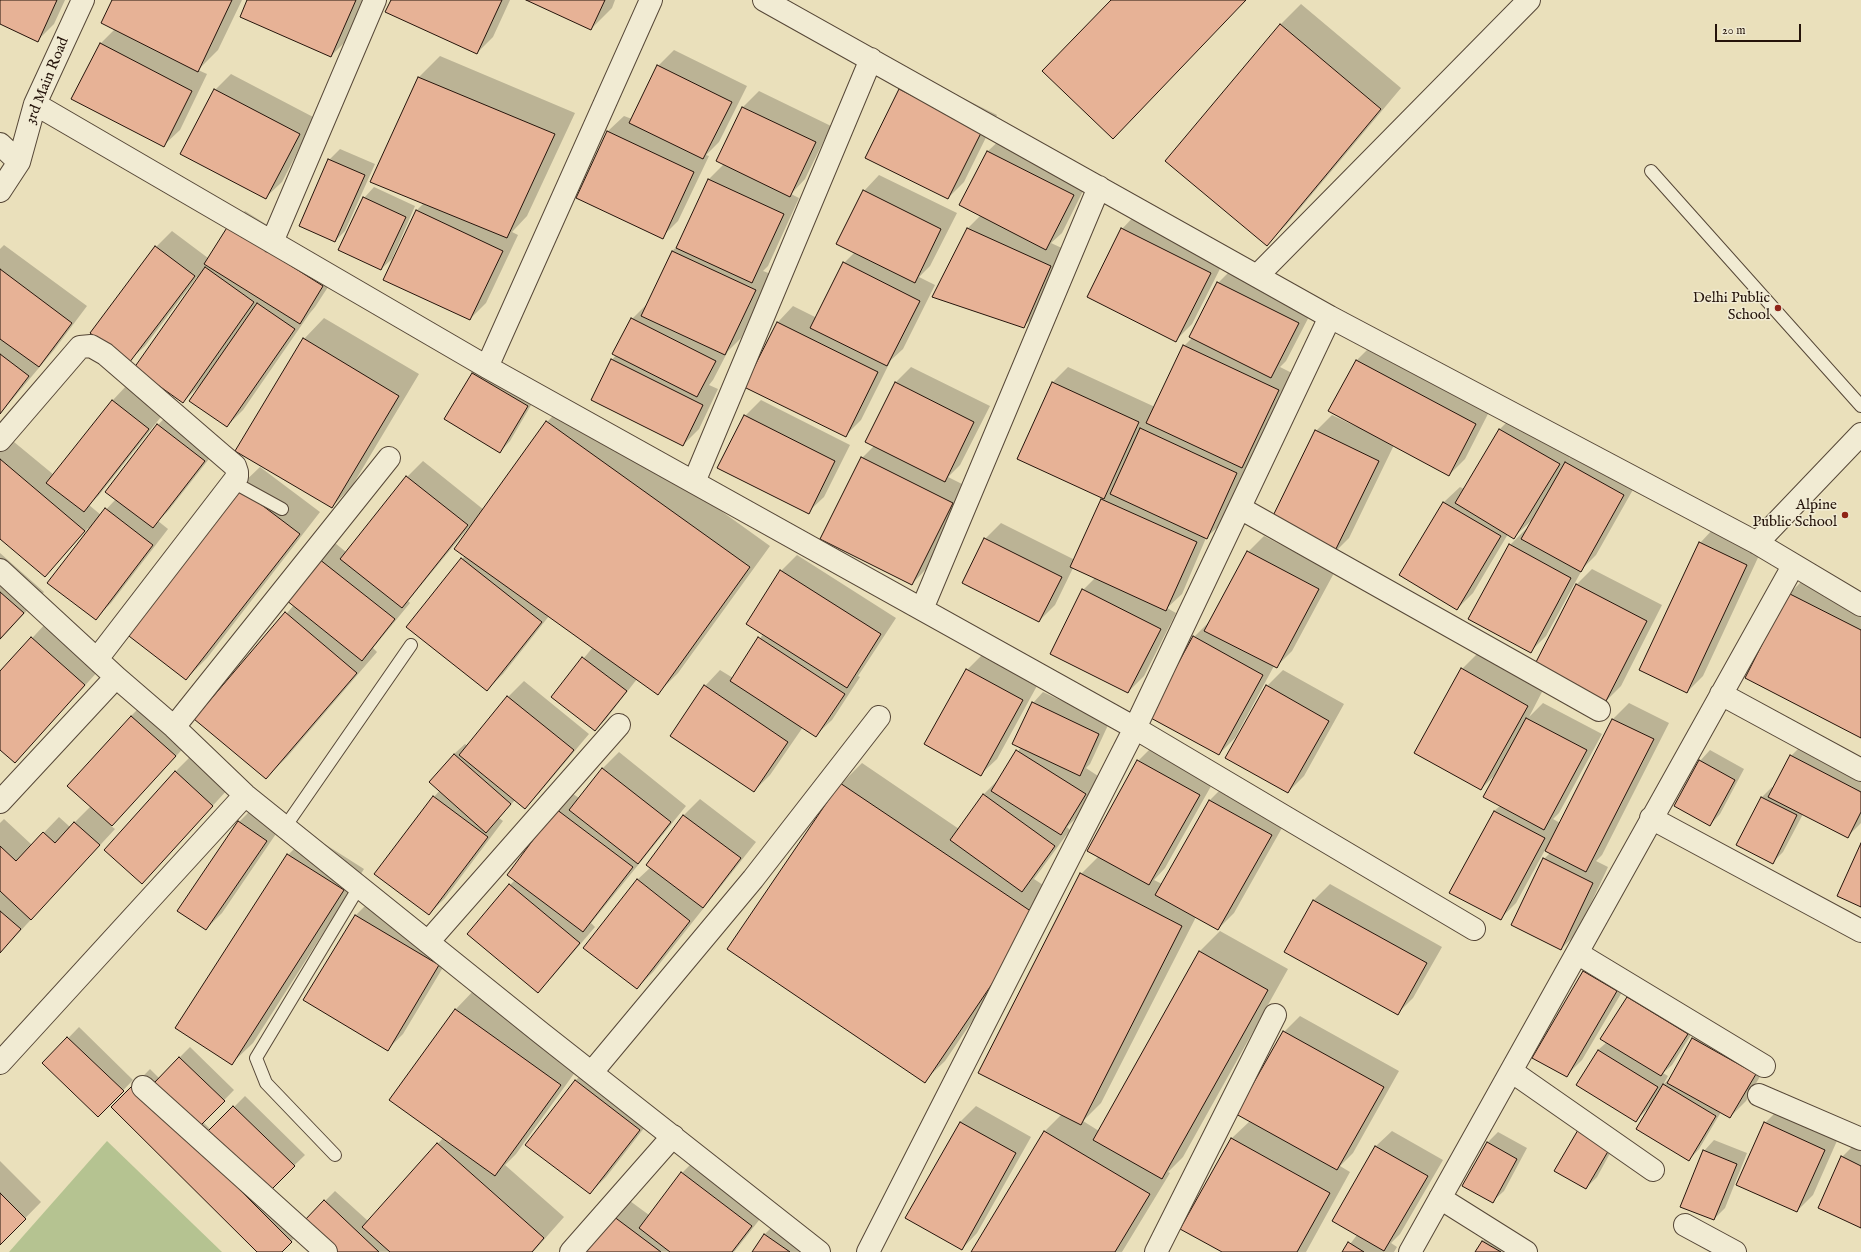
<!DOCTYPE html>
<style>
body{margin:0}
#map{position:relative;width:1861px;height:1252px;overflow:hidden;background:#eae0bb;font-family:"IM FELL English",serif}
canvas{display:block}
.scale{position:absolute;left:1715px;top:24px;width:86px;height:18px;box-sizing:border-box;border:2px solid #25140b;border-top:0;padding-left:5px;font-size:12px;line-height:14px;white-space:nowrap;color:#25140b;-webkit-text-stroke:3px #f1ebd3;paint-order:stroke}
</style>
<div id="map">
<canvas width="1861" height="1252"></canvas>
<div class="scale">20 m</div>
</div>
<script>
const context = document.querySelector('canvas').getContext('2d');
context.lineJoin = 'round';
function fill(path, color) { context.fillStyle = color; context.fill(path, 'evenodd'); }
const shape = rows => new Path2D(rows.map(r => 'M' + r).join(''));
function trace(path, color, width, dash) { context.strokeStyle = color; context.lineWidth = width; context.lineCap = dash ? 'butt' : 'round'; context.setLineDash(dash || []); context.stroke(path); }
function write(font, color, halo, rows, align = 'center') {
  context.font = font + ' "IM FELL English",serif'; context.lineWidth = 3; context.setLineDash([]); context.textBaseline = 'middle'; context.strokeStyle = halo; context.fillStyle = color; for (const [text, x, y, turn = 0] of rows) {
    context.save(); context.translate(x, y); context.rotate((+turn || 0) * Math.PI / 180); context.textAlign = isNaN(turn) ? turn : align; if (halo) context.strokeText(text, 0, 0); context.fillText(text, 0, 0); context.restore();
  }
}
const green = shape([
 [107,1141,222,1252,9,1252]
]);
const shadow = shape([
 [0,0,65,0,54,24,38,40,0,23],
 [113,0,242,0,218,50,198,70,207,74,180,130,164,145,100,44,115,29],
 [248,0,365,0,347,40,331,56],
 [392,0,510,0,493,37,477,53],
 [528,0,615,0,612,8,591,29],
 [1301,4,1401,88,1287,224,1267,244,1280,25],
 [674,50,747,86,719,142,706,155,709,156,678,221,662,237,577,197,608,131,624,116,632,119,658,66],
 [440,56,575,113,527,216,512,232,518,235,486,303,470,319,416,211,424,203,371,182,419,77],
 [231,74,315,118,282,182,266,197,215,90],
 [915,74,997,115,964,182,948,198,900,90],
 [759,91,831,126,805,179,791,194,799,198,768,266,763,271,771,274,741,338,728,351,713,380,709,385,718,389,699,429,683,445,612,360,616,355,632,319,648,303,672,251,679,245,708,180,724,164,717,161,743,107],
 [1004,136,1089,179,1062,233,1051,243,1066,250,1040,311,1024,326,968,228,981,215,961,205,988,151],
 [340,149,375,164,345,231,335,241,329,160],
 [879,175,957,213,930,266,919,277,935,285,903,349,891,360,861,420,845,436,745,386,778,322,793,306,817,318,844,263,855,252,864,191],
 [374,187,415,206,392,259,381,269,364,198],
 [245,211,339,270,315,307,310,313,243,410,227,426,199,386,183,402,198,278,197,277,145,346,129,361,156,247,172,231,208,258,229,227],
 [1137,213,1226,257,1192,324,1176,340,1122,229],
 [4,245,87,306,54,350,0,414,0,249],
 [1234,267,1314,307,1286,361,1280,367,1294,374,1223,522,1206,538,1182,594,1167,608,1176,613,1144,676,1128,692,1083,590,1095,578,1073,568,1055,605,1039,621,985,539,1001,523,1075,560,1104,498,1052,383,1068,367,1155,407,1184,346,1192,338,1218,283],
 [324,318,419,374,352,486,332,507,304,339],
 [1372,345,1491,408,1465,459,1449,475,1394,445,1349,538,1333,554,1316,431,1332,415,1357,427,1356,361],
 [483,363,537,395,510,441,500,452,472,373],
 [911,367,990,406,960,465,948,477,968,487,927,568,912,584,862,458,875,445,895,383],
 [128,384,164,413,99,495,89,505,101,515,116,499,158,425,173,409,220,445,168,511,158,521,168,529,111,603,95,619,90,529,88,528,45,576,0,538,0,445,8,437,54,475,113,400],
 [761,400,850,445,824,497,808,512,745,416],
 [568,401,770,546,678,673,658,693,637,679,606,719,595,730,552,697,593,647,549,616,503,674,487,690,462,559,465,556,470,528,469,527,408,601,410,603,373,648,377,652,287,757,266,778,196,719,294,605,319,559,335,543,346,552,407,477,423,461,484,510,547,422],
 [1516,413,1575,448,1569,459,1581,447,1639,479,1596,555,1583,568,1546,636,1530,652,1510,545,1526,529,1528,530,1534,518,1514,537,1508,534,1473,593,1457,609,1401,575,1444,502,1460,487,1464,489,1500,429],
 [260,467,320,512,207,658,186,679,239,487],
 [1715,527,1762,549,1703,676,1687,692,1700,543],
 [1264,536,1334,573,1292,651,1276,667,1274,666,1235,738,1219,754,1194,637,1210,621,1248,552],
 [0,553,44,592,0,640],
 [797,555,896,618,858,676,860,677,832,720,816,735,803,727,770,775,754,791,705,686,720,670,733,678,763,634,781,571],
 [1592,569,1662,605,1621,686,1605,702,1576,585],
 [1810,573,1861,599,1861,737,1789,594],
 [47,622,100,669,15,762,0,749,0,673],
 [1478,653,1543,690,1529,717,1543,703,1602,734,1559,813,1553,819,1560,823,1613,719,1629,703,1669,723,1602,855,1596,861,1608,867,1577,933,1561,949,1544,859,1550,853,1545,850,1516,903,1500,919,1450,892,1494,811,1500,806,1497,773,1481,789,1462,669],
 [983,654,1038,684,997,759,981,774,926,744,967,670],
 [1283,670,1344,704,1304,776,1288,792,1267,686],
 [524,681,589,734,540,792,525,808,515,800,499,818,503,821,445,898,429,914,434,797,440,790,454,754,465,744,468,746,508,697],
 [1043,692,1109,723,1090,764,1086,768,1101,778,1076,818,1067,827,1070,830,1034,879,1058,895,945,1061,924,1081,841,784,862,763,959,829,984,794,1000,778,1021,747,1033,703],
 [147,700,191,740,111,826,115,829,0,953,0,823,4,819,32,845,59,817,70,827,91,806,131,716],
 [1807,740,1861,768,1861,823,1847,837,1803,814,1783,852,1773,862,1761,798,1772,787,1774,788,1791,756],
 [1154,745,1215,779,1165,868,1154,880,1162,884,1209,801,1225,785,1287,819,1234,913,1218,929,1196,917,1101,1103,1083,1121,1099,1131,1200,951,1220,931,1288,969,1183,1157,1168,1172,1170,1173,1122,1252,972,1252,1045,1131,1062,1114,1081,874,1099,856,1138,761],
 [1710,750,1744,769,1720,814,1710,825,1700,761],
 [619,752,686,806,591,923,595,927,553,976,538,992,510,885,515,880,557,810,573,794,579,798,603,768],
 [191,756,228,789,142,883,175,772],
 [700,799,756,842,653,972,637,988,637,880,651,867,647,864,684,815],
 [255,806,282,825,222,913,206,929,239,822],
 [309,834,364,869,253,1043,232,1063,177,1028,288,855],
 [1330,884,1442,947,1413,998,1397,1014,1285,951,1314,900],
 [372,899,454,949,403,1034,387,1050,305,1000,356,915],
 [1600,956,1632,975,1582,1060,1566,1076,1584,972],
 [1638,987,1698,1024,1672,1065,1663,1073,1668,1076,1663,1085,1672,1076,1693,1039,1709,1023,1771,1057,1746,1101,1730,1117,1721,1112,1699,1149,1689,1160,1649,1107,1636,1121,1598,1050,1607,1042,1602,1038,1628,997],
 [476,988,581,1064,516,1154,505,1165,564,1217,533,1252,338,1252,325,1201,335,1191,368,1221,443,1138,391,1100,456,1009],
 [1300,1016,1399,1071,1353,1153,1340,1166,1350,1172,1306,1252,1224,1252,1182,1228,1232,1138,1250,1121,1284,1032],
 [79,1027,133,1080,109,1105,44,1063],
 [190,1047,234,1090,203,1122,211,1130,245,1096,305,1155,270,1189,307,1225,281,1252,259,1252,113,1107,150,1069,159,1078],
 [591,1065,655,1114,606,1177,590,1193,575,1081],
 [976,1106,1031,1137,977,1233,962,1249,960,1122],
 [1781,1107,1840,1134,1813,1195,1797,1211,1765,1123],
 [1590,1120,1619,1137,1597,1177,1586,1188],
 [1392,1131,1443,1160,1400,1234,1391,1243,1397,1247,1394,1252,1344,1252,1357,1235,1333,1221,1376,1146],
 [1498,1132,1527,1148,1504,1191,1493,1201,1487,1143],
 [1714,1140,1747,1153,1725,1208,1714,1219,1704,1151],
 [1858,1141,1861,1143,1861,1227,1842,1157],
 [698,1157,767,1210,734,1252,587,1252,630,1201,649,1215,682,1173],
 [0,1161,41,1202,0,1244],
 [780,1219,829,1252,753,1252,764,1235],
 [1493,1231,1530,1252,1476,1252,1482,1242]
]);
const building = shape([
 [0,0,57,0,38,42,0,24,0,0],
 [112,0,232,0,198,72,101,23,112,0],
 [247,0,356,0,331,57,240,17,247,0],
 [391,0,502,0,477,54,385,12,391,0],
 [526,0,605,0,591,30,526,0],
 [1111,0,1246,0,1113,139,1042,71,1111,0],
 [1280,24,1381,109,1267,246,1165,161,1280,24],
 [100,43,192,91,164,147,71,99,100,43],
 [657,65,732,102,703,159,629,123,657,65],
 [418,77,555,134,507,238,370,182,418,77],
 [214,89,300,134,266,199,180,154,214,89],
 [899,89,982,131,948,199,865,158,899,89],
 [742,107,816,142,790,197,716,161,742,107],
 [607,131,694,172,663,239,576,198,607,131],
 [987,151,1074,195,1046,250,959,205,987,151],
 [328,159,365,175,335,242,299,226,328,159],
 [708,179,784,214,752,283,676,248,708,179],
 [863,190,941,229,915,283,836,244,863,190],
 [363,197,406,217,381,270,338,250,363,197],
 [416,210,503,251,470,320,383,280,416,210],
 [228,226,323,286,300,324,204,264,228,226],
 [967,228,1051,266,1024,328,932,297,967,228],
 [1121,228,1211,273,1176,342,1087,297,1121,228],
 [155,246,195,276,129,363,90,333,155,246],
 [672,251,756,290,725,355,641,316,672,251],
 [843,262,920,301,887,366,810,328,843,262],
 [205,267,254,302,183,403,134,368,205,267],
 [0,269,72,323,39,367,0,339,0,269],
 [1217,282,1299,323,1271,378,1189,337,1217,282],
 [257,303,295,329,227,427,189,401,257,303],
 [631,318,716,361,697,397,612,354,631,318],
 [777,322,878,372,846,437,744,387,777,322],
 [303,338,399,396,332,508,235,451,303,338],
 [1183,345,1279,390,1242,468,1146,423,1183,345],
 [0,354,29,376,0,414,0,354],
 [611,359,703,405,683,446,591,400,611,359],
 [1356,360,1476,424,1449,476,1328,411,1356,360],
 [472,373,528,406,500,453,444,419,472,373],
 [895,382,974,422,945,482,865,442,895,382],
 [1052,382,1139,422,1104,499,1017,459,1052,382],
 [112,400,149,429,84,512,46,483,112,400],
 [744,415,835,461,809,514,717,468,744,415],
 [546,421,750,567,658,695,454,549,546,421],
 [157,424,205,461,153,528,105,492,157,424],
 [1140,428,1237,473,1207,539,1110,494,1140,428],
 [1499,429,1560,464,1514,539,1455,503,1499,429],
 [1315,430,1379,461,1333,555,1269,524,1315,430],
 [861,457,953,503,912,585,820,539,861,457],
 [0,459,85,531,45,577,0,539,0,459],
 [1565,462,1624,495,1581,572,1521,539,1565,462],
 [406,476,468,525,402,608,340,559,406,476],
 [238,487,300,534,186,680,125,633,238,487],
 [1101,499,1197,542,1166,611,1070,567,1101,499],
 [1443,502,1501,536,1457,610,1399,575,1443,502],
 [105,508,153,545,96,620,47,583,105,508],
 [984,538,1062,577,1039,622,962,583,984,538],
 [1699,542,1747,565,1687,693,1639,670,1699,542],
 [1509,544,1571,578,1531,653,1468,619,1509,544],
 [1247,551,1319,589,1277,668,1204,631,1247,551],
 [461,558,542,622,487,691,406,627,461,558],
 [319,559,395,619,362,661,286,600,319,559],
 [780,570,881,634,847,688,746,624,780,570],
 [1576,584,1647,621,1605,703,1534,666,1576,584],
 [1082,589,1161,629,1128,693,1050,654,1082,589],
 [0,592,24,613,0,639,0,592],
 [1788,593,1861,630,1861,738,1745,678,1788,593],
 [285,612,357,673,266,779,194,719,285,612],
 [1193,636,1263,675,1219,755,1149,717,1193,636],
 [31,637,85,685,15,763,0,750,0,671,31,637],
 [758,637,845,694,816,737,730,681,758,637],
 [582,657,627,691,595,731,551,697,582,657],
 [1461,668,1528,706,1481,790,1414,753,1461,668],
 [966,669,1023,700,981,776,924,744,966,669],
 [704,685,788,742,754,792,670,736,704,685],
 [1266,685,1329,721,1288,793,1225,758,1266,685],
 [507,696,574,750,525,809,459,755,507,696],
 [1032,702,1099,734,1080,776,1012,744,1032,702],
 [131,716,176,756,112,826,67,786,131,716],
 [1526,718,1587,750,1544,830,1483,797,1526,718],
 [1612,719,1654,739,1586,872,1545,851,1612,719],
 [1016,750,1086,794,1061,835,991,791,1016,750],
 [454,754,511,804,486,833,429,782,454,754],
 [1790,755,1861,792,1861,812,1848,838,1768,797,1790,755],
 [1137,760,1200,795,1149,885,1087,851,1137,760],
 [1699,760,1735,780,1710,826,1674,806,1699,760],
 [602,768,671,822,638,864,569,810,602,768],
 [175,771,213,806,142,884,104,850,175,771],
 [840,783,1038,916,925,1083,727,949,840,783],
 [983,794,1055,846,1022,892,950,840,983,794],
 [433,796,488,837,429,915,374,874,433,796],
 [1761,797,1797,815,1773,864,1736,845,1761,797],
 [1209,800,1272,835,1218,930,1155,895,1209,800],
 [556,809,633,867,583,932,507,875,556,809],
 [1494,811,1545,838,1501,920,1449,893,1494,811],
 [683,815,741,858,703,908,646,865,683,815],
 [238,821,267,841,206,930,177,911,238,821],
 [74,822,100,845,31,920,0,891,0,846,16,861,43,832,55,843,74,822],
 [1861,843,1861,907,1837,896,1861,843],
 [287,854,344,890,232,1065,175,1028,287,854],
 [1543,858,1593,883,1561,950,1511,925,1543,858],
 [1080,873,1182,926,1081,1125,978,1073,1080,873],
 [637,879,690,921,637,989,583,948,637,879],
 [509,884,580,943,538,993,467,934,509,884],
 [1313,900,1427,963,1398,1015,1284,952,1313,900],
 [0,911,21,929,0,953,0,911],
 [355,915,439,965,388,1051,303,1000,355,915],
 [1199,951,1268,990,1162,1179,1093,1140,1199,951],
 [1583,971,1617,991,1567,1077,1532,1058,1583,971],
 [1627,997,1688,1034,1661,1076,1600,1039,1627,997],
 [455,1009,561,1085,495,1176,389,1100,455,1009],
 [1283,1031,1384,1087,1337,1170,1236,1114,1283,1031],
 [67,1037,124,1091,98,1117,42,1063,67,1037],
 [1692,1038,1756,1074,1730,1118,1667,1083,1692,1038],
 [1598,1050,1658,1087,1636,1122,1576,1085,1598,1050],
 [179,1057,225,1101,200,1126,154,1083,179,1057],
 [575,1080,640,1130,590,1194,525,1145,575,1080],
 [134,1084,292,1242,282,1252,257,1252,111,1107,134,1084],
 [1663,1084,1716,1116,1689,1161,1636,1129,1663,1084],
 [233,1106,295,1166,269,1192,208,1131,233,1106],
 [960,1122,1016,1153,962,1250,905,1218,960,1122],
 [1764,1122,1825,1150,1797,1212,1736,1185,1764,1122],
 [1578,1130,1610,1148,1586,1189,1554,1171,1578,1130],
 [1044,1131,1150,1194,1115,1252,971,1252,1044,1131],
 [1231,1138,1330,1193,1297,1252,1222,1252,1180,1229,1231,1138],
 [1487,1142,1517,1159,1493,1203,1462,1186,1487,1142],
 [437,1143,544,1238,532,1252,390,1252,362,1227,437,1143],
 [1375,1146,1428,1176,1384,1251,1332,1221,1375,1146],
 [1703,1150,1737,1164,1714,1220,1680,1207,1703,1150],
 [1841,1156,1861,1166,1861,1228,1818,1208,1841,1156],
 [681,1172,752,1226,732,1252,670,1252,639,1228,681,1172],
 [0,1193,26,1219,0,1245,0,1193],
 [324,1200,379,1252,337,1252,304,1221,324,1200],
 [613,1216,661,1252,586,1252,613,1216],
 [764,1234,790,1252,752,1252,764,1234],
 [1482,1241,1501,1252,1475,1252,1482,1241],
 [1348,1242,1364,1252,1342,1252,1348,1242]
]);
const lane = shape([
 [1651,171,1861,406],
 [233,482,282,509],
 [285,827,411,645],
 [335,1155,266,1083,256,1058,359,887]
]);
const street = shape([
 [764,0,1330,317,1757,543,1861,605],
 [35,104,487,367,1135,728,1474,929],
 [0,144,19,162],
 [0,191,19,162,35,104,83,0],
 [272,242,375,0],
 [1258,275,1529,0],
 [487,367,651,0],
 [0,440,80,347,91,346,105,354,222,455,235,466,237,472,237,477,97,659],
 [694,482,871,59],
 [1240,508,1599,710],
 [1757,543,1861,434],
 [0,570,116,677,174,727,245,795,541,1033,819,1252],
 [922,609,1099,187],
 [1721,694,1861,770],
 [174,727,389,458],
 [0,802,116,677],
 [1651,818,1861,931],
 [428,942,619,725],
 [1577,953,1764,1066],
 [0,1063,245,795],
 [1511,1071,1653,1170],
 [592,1072,753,879,879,717],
 [143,1087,326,1252],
 [1759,1095,1861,1139],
 [1440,1198,1526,1252],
 [1685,1225,1735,1252],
 [571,1252,673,1136],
 [868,1252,1135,728,1330,317],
 [1156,1252,1275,1015],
 [1410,1252,1793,566]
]);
const markers = [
 [1778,308,4,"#8f2418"],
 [1845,515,4,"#8f2418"]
];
const streetNames = [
 ["3rd Main Road",48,81,-68]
];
const poiNames = [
 ["Delhi Public",1770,299],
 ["School",1770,316],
 ["Alpine",1837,506],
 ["Public School",1837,523]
];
fill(green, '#b5c391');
fill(shadow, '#0003');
fill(building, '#e7b296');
trace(building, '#25140b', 1);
trace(lane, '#564737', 14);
trace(street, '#564737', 24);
trace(lane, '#f1ebd3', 12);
trace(street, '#f1ebd3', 22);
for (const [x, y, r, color] of markers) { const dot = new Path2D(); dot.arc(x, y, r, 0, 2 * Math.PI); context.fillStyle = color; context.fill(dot); trace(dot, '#f1ebd3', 1.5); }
write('15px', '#25140b', '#f1ebd3', streetNames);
write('15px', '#25140b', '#f1ebd3', poiNames, 'right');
</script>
